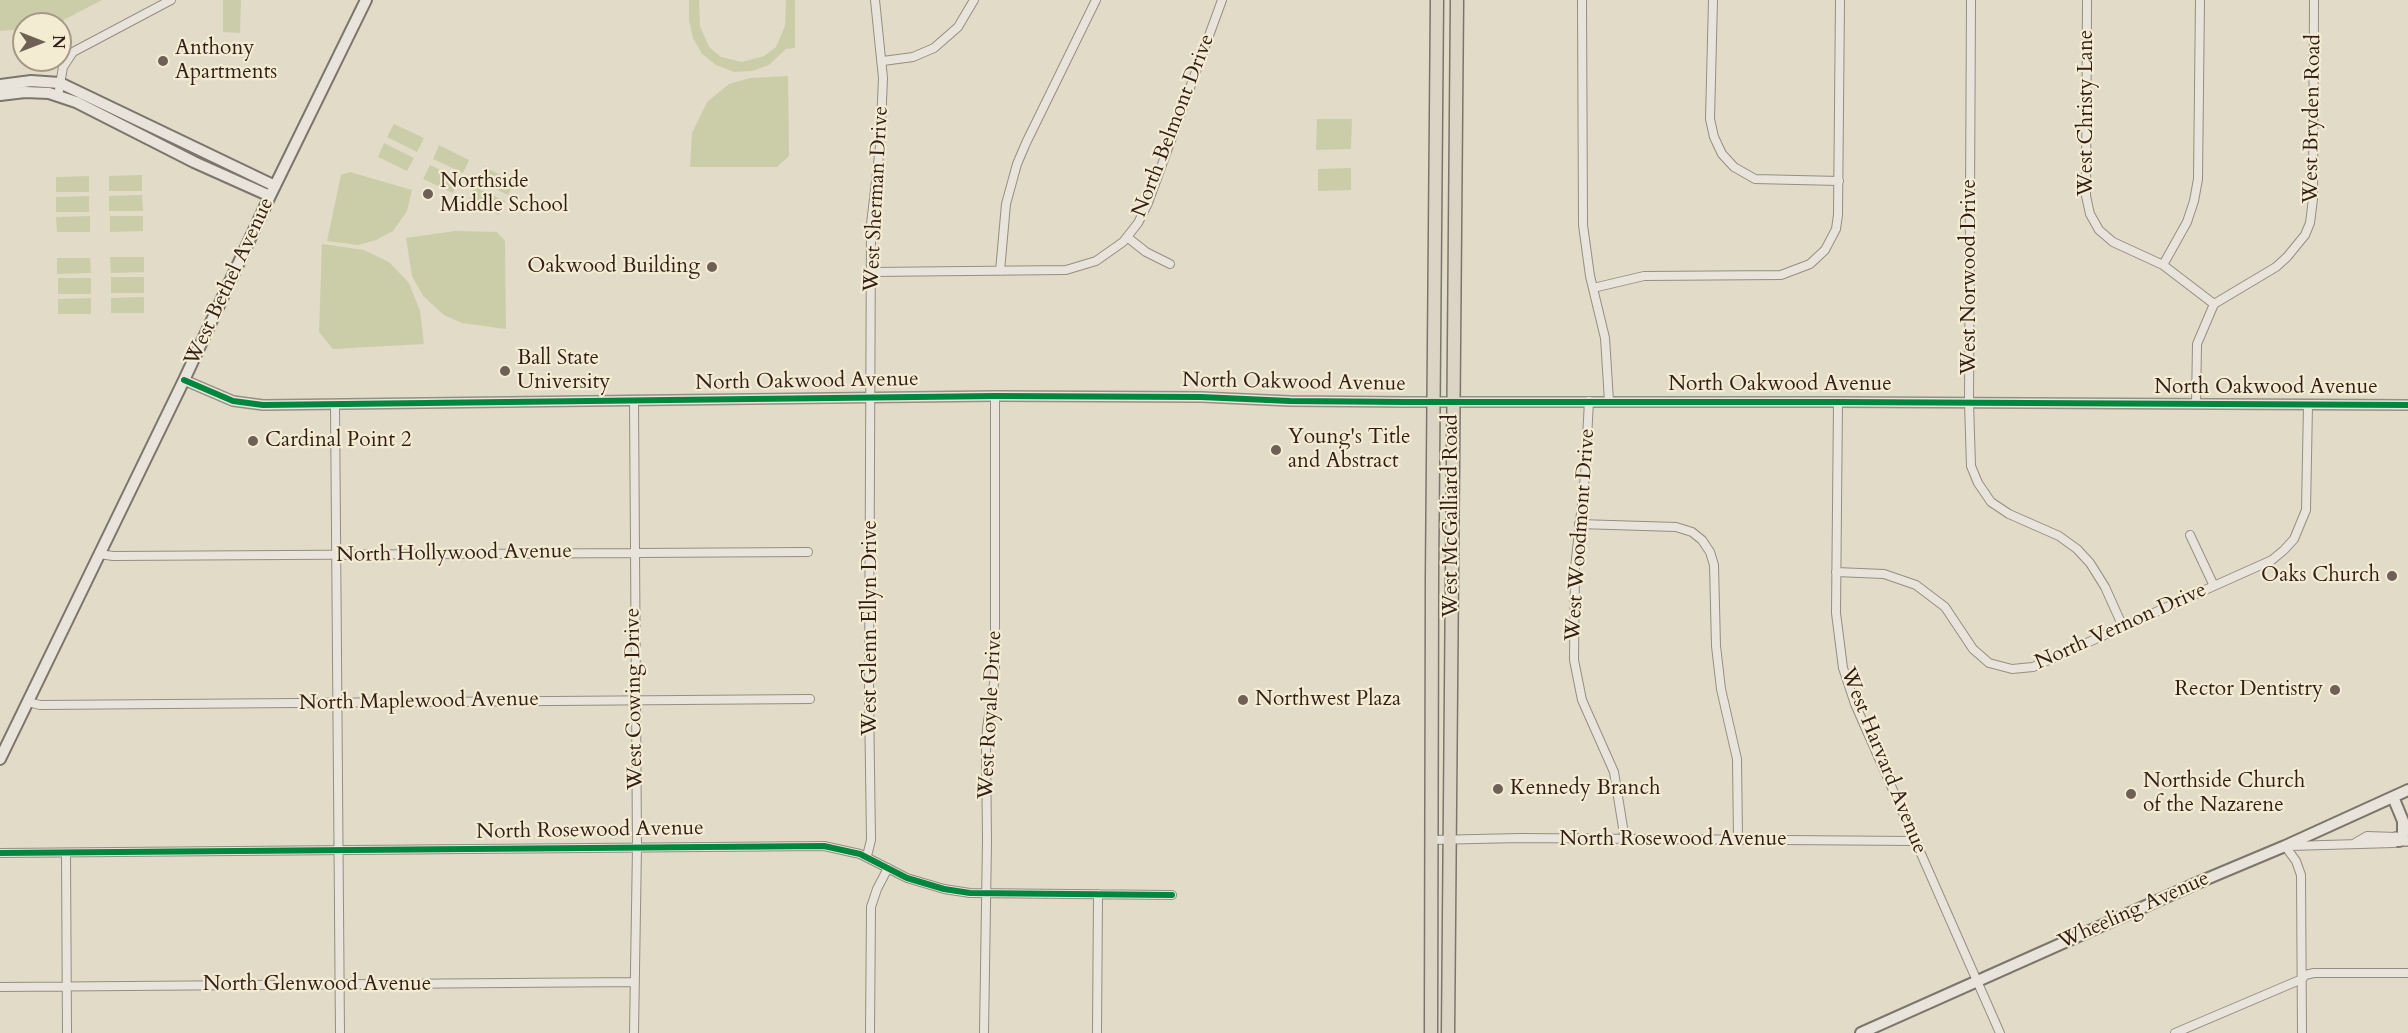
<!DOCTYPE html>
<style>
body{margin:0}
#map{position:relative;width:2408px;height:1033px;overflow:hidden;background:#e2dbc7;font-family:Cardo,serif}
canvas{display:block}
.north{position:absolute;left:12px;top:12px;width:60px;height:60px;box-sizing:border-box;background:#f4ebd3;border:2px solid #a69988;border-radius:50%;rotate:90deg;font-size:16px;font-weight:700;line-height:24px;text-align:center;color:#311e17}
.north::after{content:'';display:block;margin:auto;width:21px;height:27px;background:#6f6055;clip-path:polygon(50% 0,100% 100%,50% 72%,0 100%)}
</style>
<div id="map">
<canvas width="2408" height="1033"></canvas>
<div class="north">N</div>
</div>
<script>
const context = document.querySelector('canvas').getContext('2d');
context.lineJoin = 'round';
function fill(path, color) { context.fillStyle = color; context.fill(path, 'evenodd'); }
const shape = rows => new Path2D(rows.map(r => 'M' + r).join(''));
function trace(path, color, width, dash) { context.strokeStyle = color; context.lineWidth = width; context.lineCap = dash ? 'butt' : 'round'; context.setLineDash(dash || []); context.stroke(path); }
function write(font, color, halo, rows, align = 'center') {
  context.font = font + ' Cardo,serif'; context.lineWidth = 4.5; context.setLineDash([]); context.textBaseline = 'middle'; context.strokeStyle = halo; context.fillStyle = color; for (const [text, x, y, turn = 0] of rows) {
    context.save(); context.translate(x, y); context.rotate((+turn || 0) * Math.PI / 180); context.textAlign = isNaN(turn) ? turn : align; if (halo) context.strokeText(text, 0, 0); context.fillText(text, 0, 0); context.restore();
  }
}
const green = shape([
 [0,0,102,0,56,24,24,24,24,29,0,31],
 [223,0,241,0,240,33,223,32],
 [689,0,699,0,700,26,709,47,721,57,742,62,764,56,776,47,785,26,786,0,795,0,795,48,786,49,769,65,752,71,734,72,716,65,702,54,693,38,689,20],
 [788,76,789,156,777,167,690,167,692,133,707,102,729,84,750,78],
 [1317,119,1352,119,1351,149,1316,150],
 [394,124,424,138,417,152,387,137],
 [384,143,414,158,407,171,378,157],
 [439,145,469,160,463,173,433,159],
 [430,165,459,179,453,193,423,179],
 [485,167,514,182,508,195,478,181],
 [1351,168,1351,190,1318,191,1318,169],
 [350,172,412,190,407,211,393,231,376,240,358,245,327,241,341,175],
 [142,175,142,191,109,191,109,176],
 [89,176,89,192,56,192,56,177],
 [475,187,505,201,499,215,469,201],
 [142,195,143,211,109,211,109,196],
 [89,196,89,212,56,212,56,197],
 [90,216,90,232,57,232,56,217],
 [110,216,143,216,143,231,110,232],
 [455,231,497,232,505,241,506,329,462,323,444,315,423,296,412,276,406,238],
 [322,244,364,250,389,262,409,283,420,311,424,344,333,349,319,332],
 [110,257,144,257,144,272,111,273],
 [57,258,90,258,91,273,57,274],
 [111,277,144,277,144,293,111,293],
 [58,278,91,278,91,294,58,294],
 [144,297,144,313,111,313,111,298],
 [91,298,91,314,58,314,58,299]
]);
const minor = shape([
 [1582,0,1583,225,1590,276,1605,338,1609,401],
 [1713,0,1710,119,1714,137,1722,154,1734,167,1755,179,1839,181],
 [1971,0,1969,402,1971,466,1978,483,1991,502,2009,514,2059,536,2077,549,2090,563,2105,587,2123,627],
 [2087,0,2086,196,2090,214,2099,230,2113,242,2163,265,2214,304],
 [883,61,913,57,934,48,958,27,974,0],
 [58,96,63,67,73,52,171,0],
 [1127,237,1146,252,1170,264],
 [2163,265,2187,222,2194,201,2198,179,2200,0],
 [1000,271,1006,204,1017,164,1026,143,1096,0],
 [871,272,1066,270,1096,261,1123,242,1138,223,1148,203,1222,0],
 [1593,288,1644,276,1781,275,1810,264,1825,250,1836,229,1838,215,1840,0],
 [634,401,637,847,634,1033],
 [1589,401,1585,476,1575,568,1574,660,1582,700,1614,772,1625,840],
 [1838,402,1836,613,1843,668,1855,704,2000,1033],
 [335,404,340,1033],
 [2196,404,2197,344,2214,304,2276,267,2287,257,2305,235,2310,223,2313,199,2314,0],
 [1579,524,1676,527,1692,532,1702,540,1710,552,1714,565,1716,646,1721,689,1737,759,1738,840],
 [2190,535,2214,586],
 [99,554,113,556,808,552],
 [1836,572,1884,574,1916,585,1945,607,1973,649,1989,663,2012,669,2033,667,2272,560,2284,550,2294,539,2306,510,2308,405],
 [28,702,40,705,810,699],
 [1432,840,1520,838,1914,841],
 [2355,843,2367,836,2396,837],
 [2285,846,2296,861,2301,875,2302,1033],
 [2290,846,2394,843,2399,841],
 [0,853,824,846,860,854,907,878,944,889,970,893,1172,895],
 [66,853,67,1033],
 [867,856,871,840,869,698,871,224,880,147,883,78,875,0],
 [0,987,635,982],
 [870,1033,871,907,877,889,888,868],
 [984,1033,987,841,986,750,987,728,995,677,995,396],
 [1097,1033,1098,894],
 [2175,1033,2302,979,2305,975,2314,973,2408,973]
]);
const tertiary = shape([
 [184,380,233,401,263,405,995,396,1201,397,1290,401,1406,402,1838,402,2408,405],
 [2396,837,2399,841,2408,841]
]);
const secondary = shape([
 [0,85,31,81,60,83,275,186],
 [0,95,25,92,49,93,76,102,194,162,270,196],
 [0,759,184,380,270,196,366,0],
 [2393,797,2403,821,2403,835,2399,841],
 [1861,1033,2204,880,2285,846,2408,790]
]);
const primary = shape([
 [1431,1033,1432,577,1437,0],
 [1448,1033,1457,0]
]);
const cycleway = shape([
 [184,380,233,401,263,405,995,396,1201,397,1290,401,1406,402,1838,402,2408,405],
 [0,853,824,846,860,854,907,878,944,889,970,893,1172,895]
]);
const markers = [
 [163,61,6,"#6f6055"],
 [428,194,6,"#6f6055"],
 [712,267,6,"#6f6055"],
 [505,371,6,"#6f6055"],
 [253,441,6,"#6f6055"],
 [1276,450,6,"#6f6055"],
 [2392,576,6,"#6f6055"],
 [2335,690,6,"#6f6055"],
 [1243,700,6,"#6f6055"],
 [1498,789,6,"#6f6055"],
 [2131,794,6,"#6f6055"]
];
const poiNames = [
 ["Anthony",175,49],
 ["Apartments",175,73],
 ["Northside",440,182],
 ["Middle School",440,206],
 ["Oakwood Building",700,267,"right"],
 ["Ball State",517,359],
 ["University",517,383],
 ["Young's Title",1288,438],
 ["and Abstract",1288,462],
 ["Cardinal Point 2",265,441],
 ["Oaks Church",2380,576,"right"],
 ["Rector Dentistry",2323,690,"right"],
 ["Northwest Plaza",1255,700],
 ["Northside Church",2143,782],
 ["of the Nazarene",2143,806],
 ["Kennedy Branch",1510,789]
];
const streetNames = [
 ["West Christy Lane",2087,113,-90],
 ["West Bryden Road",2313,119,-89],
 ["North Belmont Drive",1174,126,-69],
 ["West Sherman Drive",877,199,-87],
 ["West Norwood Drive",1970,277,-90],
 ["West Bethel Avenue",230,282,-65],
 ["North Oakwood Avenue",807,382,-1],
 ["North Oakwood Avenue",1294,383,1],
 ["North Oakwood Avenue",1780,385],
 ["North Oakwood Avenue",2266,388],
 ["West McGalliard Road",1452,516,-90],
 ["West Woodmont Drive",1581,535,-86],
 ["North Hollywood Avenue",454,554,-1],
 ["North Vernon Drive",2121,627,-24],
 ["West Glenn Ellyn Drive",871,628,-90],
 ["West Cowing Drive",635,699,-91],
 ["North Maplewood Avenue",419,702,-1],
 ["West Royale Drive",991,715,-87],
 ["West Harvard Avenue",1883,761,68],
 ["North Rosewood Avenue",590,831,-1],
 ["North Rosewood Avenue",1673,840],
 ["Wheeling Avenue",2134,911,-24],
 ["North Glenwood Avenue",317,985]
];
fill(green, '#cbcda9');
trace(minor, '#958e82', 10);
trace(tertiary, '#958e82', 12);
trace(secondary, '#7c756b', 14);
trace(primary, '#7c756b', 15);
trace(minor, '#e8e4db', 8);
trace(tertiary, '#e8e4db', 9);
trace(secondary, '#e8e4db', 10);
trace(primary, '#dcd4c5', 12);
trace(cycleway, '#00873e', 6);
for (const [x, y, r, color] of markers) { const dot = new Path2D(); dot.arc(x, y, r, 0, 2 * Math.PI); context.fillStyle = color; context.fill(dot); trace(dot, '#f4ebd3', 2); }
write('21px', '#311e17', '#f4ebd3', poiNames, 'left');
write('21px', '#311e17', '#f4ebd3', streetNames);
</script>
